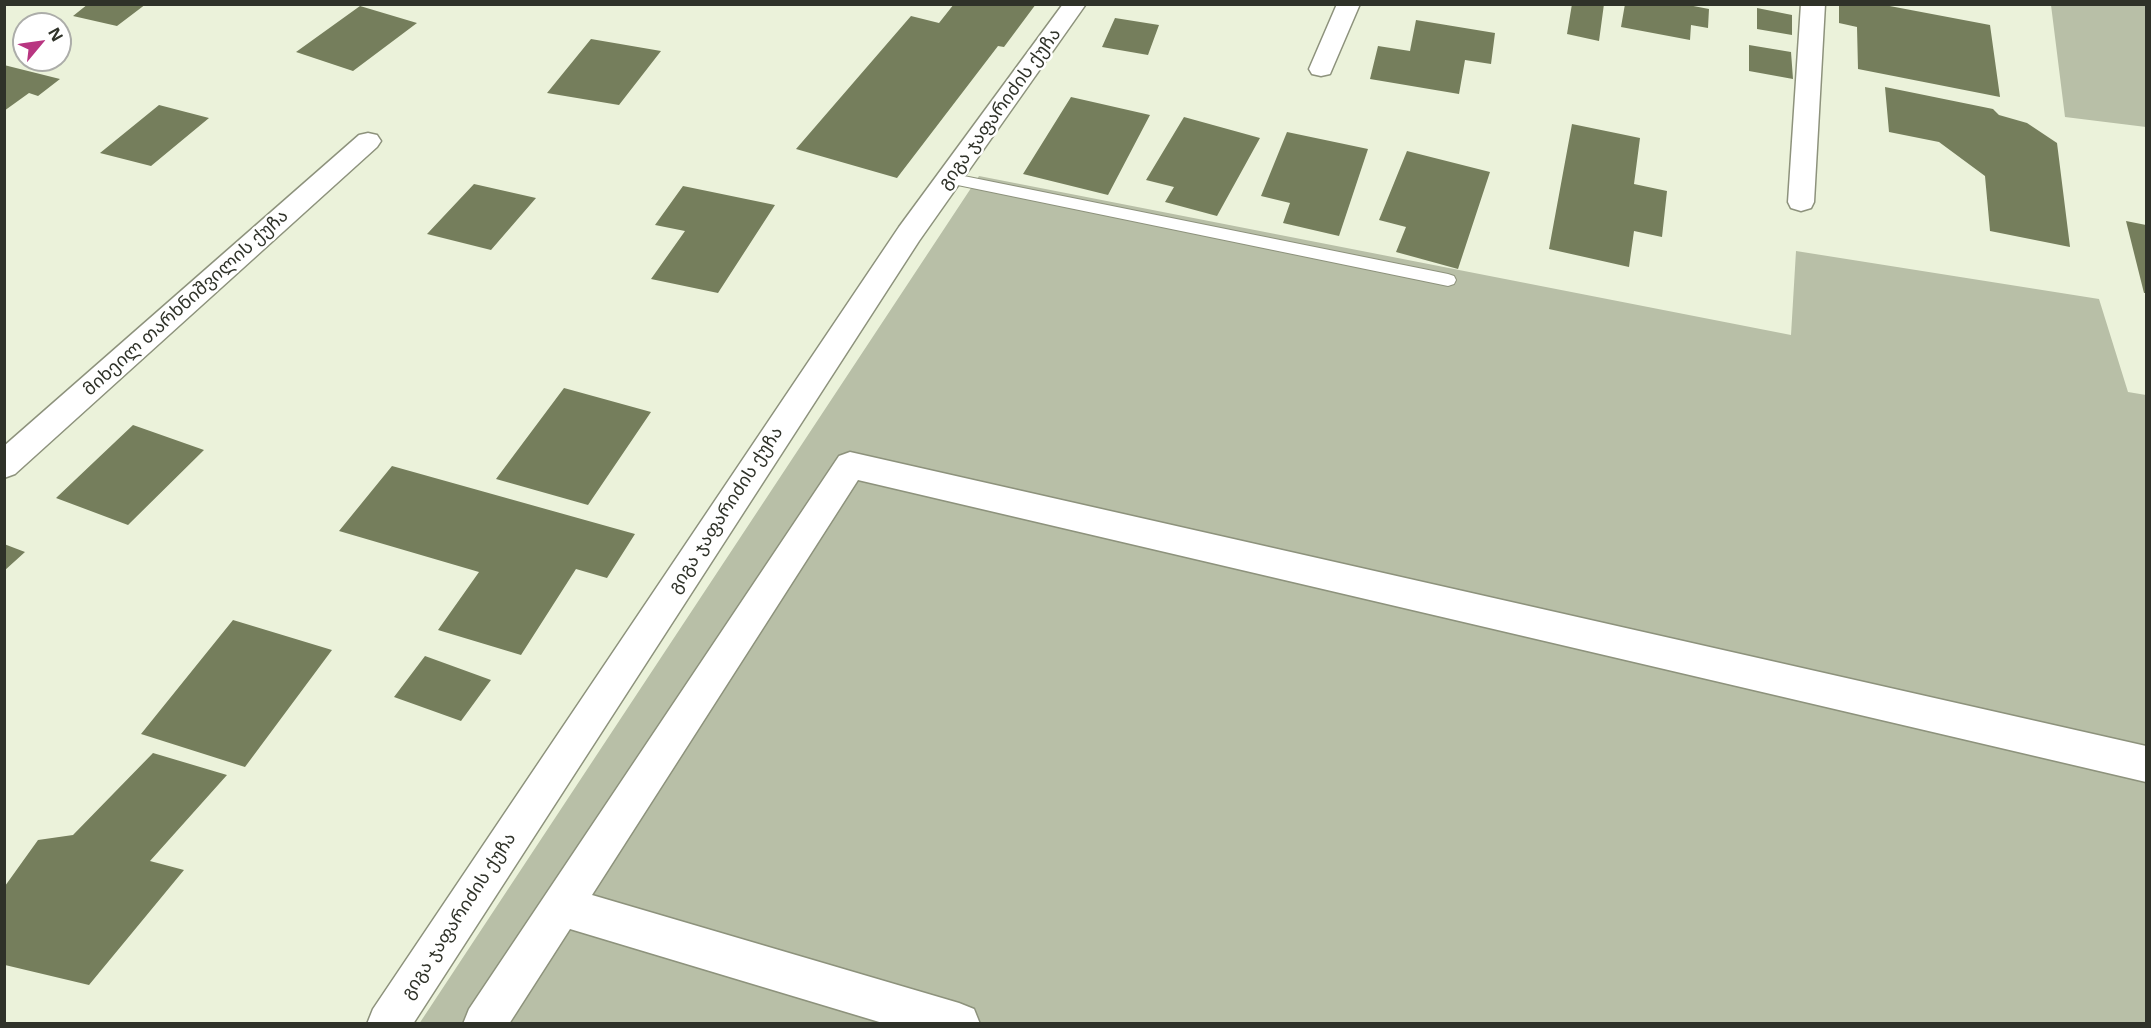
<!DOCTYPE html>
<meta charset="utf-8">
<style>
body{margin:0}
#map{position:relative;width:2151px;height:1028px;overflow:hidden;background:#ebf2da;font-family:"Open Sans",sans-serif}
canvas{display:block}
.frame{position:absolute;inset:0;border:6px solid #2f3229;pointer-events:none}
.north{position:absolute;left:12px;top:12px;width:60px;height:60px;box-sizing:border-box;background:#fff;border:2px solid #acada9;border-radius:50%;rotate:61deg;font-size:16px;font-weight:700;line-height:24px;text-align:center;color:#2f3229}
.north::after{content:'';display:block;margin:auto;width:21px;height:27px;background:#b83681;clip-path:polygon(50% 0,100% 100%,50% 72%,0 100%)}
</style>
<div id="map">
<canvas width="2151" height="1028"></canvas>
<div class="frame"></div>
<div class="north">N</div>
</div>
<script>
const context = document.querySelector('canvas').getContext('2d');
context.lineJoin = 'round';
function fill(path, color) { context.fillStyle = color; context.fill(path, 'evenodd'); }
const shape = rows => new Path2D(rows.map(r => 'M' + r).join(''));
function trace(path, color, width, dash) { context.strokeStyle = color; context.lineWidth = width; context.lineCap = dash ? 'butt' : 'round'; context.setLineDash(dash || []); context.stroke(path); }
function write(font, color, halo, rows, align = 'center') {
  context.font = font + ' "Open Sans","Noto Sans Georgian",sans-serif'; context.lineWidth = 5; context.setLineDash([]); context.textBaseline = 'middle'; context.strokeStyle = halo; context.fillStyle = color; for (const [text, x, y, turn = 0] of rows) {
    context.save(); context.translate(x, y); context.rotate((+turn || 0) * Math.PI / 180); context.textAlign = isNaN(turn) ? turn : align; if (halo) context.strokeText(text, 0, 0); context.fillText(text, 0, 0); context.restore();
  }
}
const green = shape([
 [2051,5,2146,5,2146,127,2065,117],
 [979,176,1791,335,1796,251,2099,299,2128,392,2146,395,2146,1023,419,1024]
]);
const building = shape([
 [88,4,146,4,117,26,73,16],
 [954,4,1036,4,1004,47,998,46,897,178,796,149,911,16,939,23],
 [1572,4,1604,4,1599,41,1567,34],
 [1625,4,1683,4,1709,9,1708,28,1691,25,1690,40,1621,27],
 [1839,4,1879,4,1990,25,2000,97,1858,69,1857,27,1839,23],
 [360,6,417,23,353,71,296,52],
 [1757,8,1792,15,1792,35,1757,29],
 [1115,18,1159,25,1148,55,1102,47],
 [1416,20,1495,33,1491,64,1465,60,1459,94,1370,79,1378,46,1410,51],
 [591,39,661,51,619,105,547,93],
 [1749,45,1791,52,1793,79,1749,71],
 [4,65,60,79,38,96,29,93,4,111],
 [1885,87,1993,109,1999,115,2027,123,2057,143,2070,247,1990,231,1985,176,1939,142,1889,132],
 [1071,97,1150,115,1108,195,1023,174],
 [159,105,209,118,151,166,100,153],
 [1184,117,1260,138,1217,216,1165,202,1174,187,1146,180],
 [1572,124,1640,138,1634,184,1667,191,1662,237,1634,231,1629,267,1549,249],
 [1287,132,1368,149,1339,236,1283,223,1290,203,1261,196],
 [1407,151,1490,172,1458,269,1396,252,1406,227,1379,220],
 [474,184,536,198,491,250,427,234],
 [683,186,775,205,718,293,651,279,685,231,655,225],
 [2126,221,2146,225,2146,293,2144,293],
 [564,388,651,412,588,505,496,479],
 [133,425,204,450,128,525,56,498],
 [392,466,635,534,607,578,576,569,521,655,438,630,479,572,339,531],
 [4,544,25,552,4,571],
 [233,620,332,650,245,767,141,734],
 [425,656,491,680,461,721,394,697],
 [153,753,227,775,150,861,184,870,89,985,5,965,5,886,38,840,73,835]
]);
const lane = shape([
 [949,173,1448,274,1454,276,1456,280,1454,284,1448,286,943,182,941,178,943,174,949,173]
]);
const street = shape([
 [1063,4,1086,4,919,241,413,1024,367,1024,373,1009,899,227,1063,4],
 [1337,4,1360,4,1330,74,1321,76,1312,74,1309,69,1337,4],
 [1801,4,1825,4,1814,202,1811,208,1801,211,1791,208,1788,202,1801,4],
 [368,133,377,135,381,141,377,147,15,474,4,478,4,446,359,135,368,133],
 [850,452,2146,746,2146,782,858,480,592,895,959,1003,974,1009,980,1024,886,1024,570,929,509,1024,463,1024,469,1009,839,456,850,452]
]);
const streetNames = [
 ["გიგა ჯაფარიძის ქუჩა",1000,109,-54],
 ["მიხეილ თარხნიშვილის ქუჩა",186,303,-42],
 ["გიგა ჯაფარიძის ქუჩა",726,510,-57],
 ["გიგა ჯაფარიძის ქუჩა",459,916,-57]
];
fill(green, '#b8bfa7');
fill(building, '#757e5c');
trace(lane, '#8d927c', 2);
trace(street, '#8d927c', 3);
fill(lane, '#fff');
fill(street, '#fff');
write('18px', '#2f3229', '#fff', streetNames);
</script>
